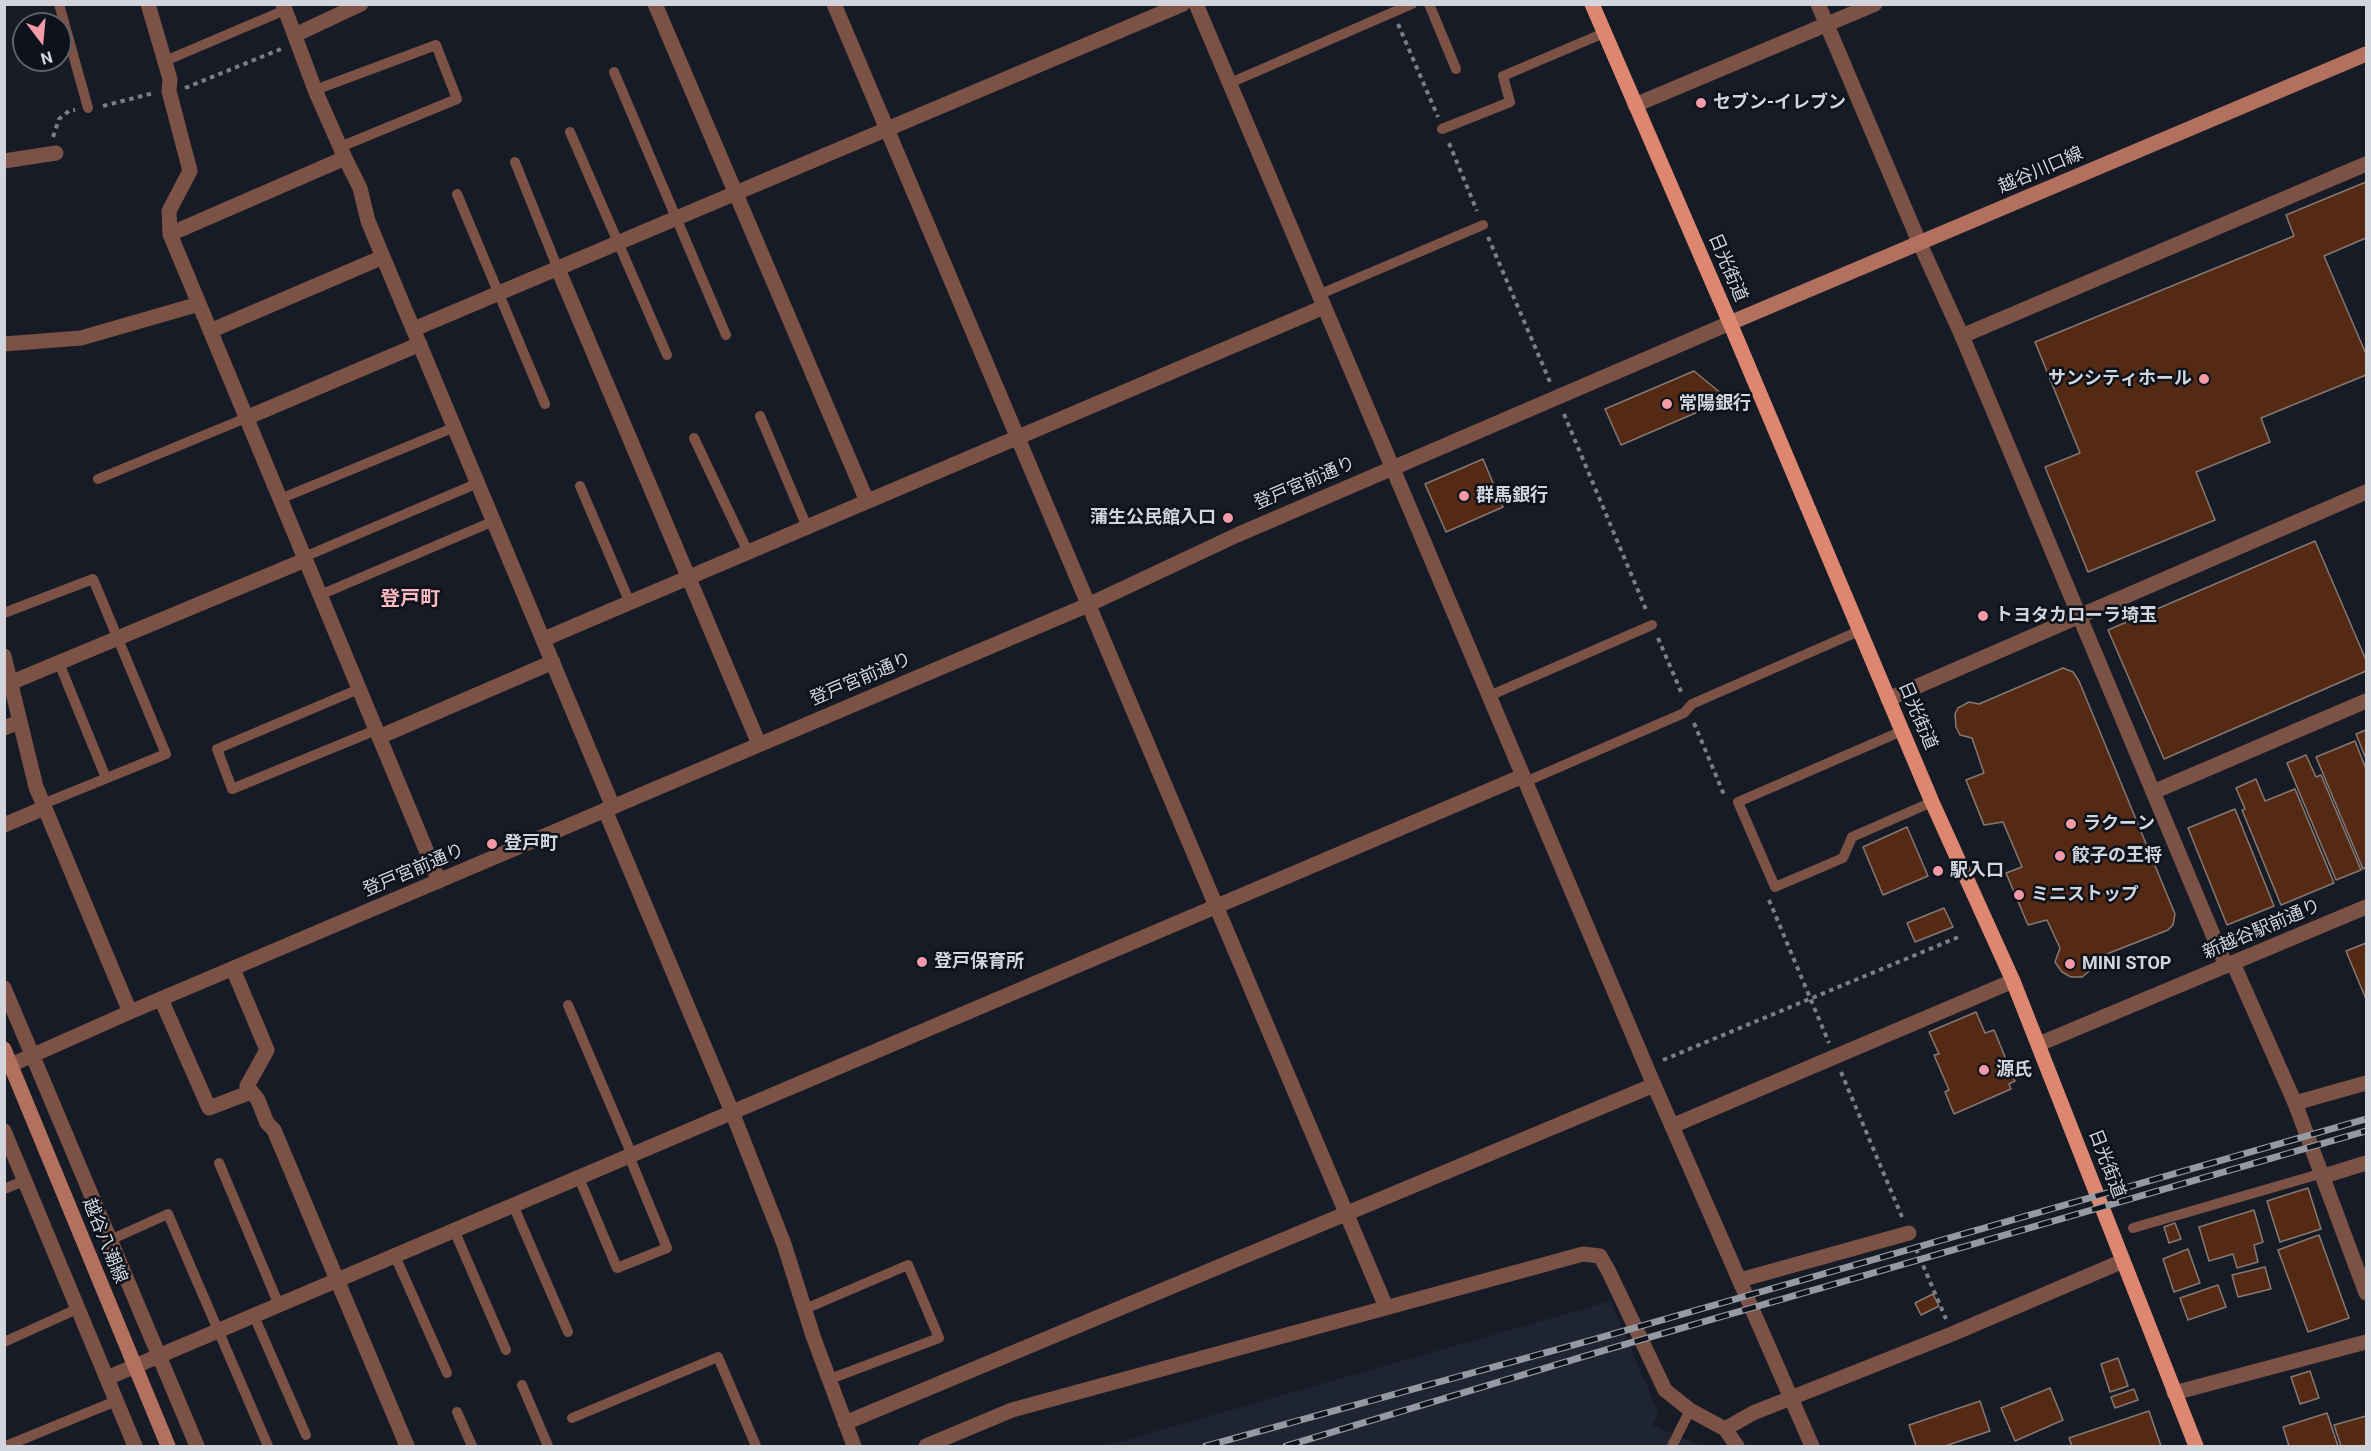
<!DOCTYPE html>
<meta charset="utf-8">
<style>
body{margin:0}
#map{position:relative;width:2371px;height:1451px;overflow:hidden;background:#171b25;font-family:Roboto,sans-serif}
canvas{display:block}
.frame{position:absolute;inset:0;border:6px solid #d2d5dc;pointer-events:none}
.north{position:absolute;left:12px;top:12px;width:60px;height:60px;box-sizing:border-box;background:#0e121b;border:2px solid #5c6068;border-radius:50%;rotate:164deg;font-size:16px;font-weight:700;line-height:24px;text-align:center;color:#d2d5dc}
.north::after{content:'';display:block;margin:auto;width:21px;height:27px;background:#f39aa8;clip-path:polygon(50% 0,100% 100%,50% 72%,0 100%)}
</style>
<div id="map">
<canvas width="2371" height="1451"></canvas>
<div class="frame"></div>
<div class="north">N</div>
</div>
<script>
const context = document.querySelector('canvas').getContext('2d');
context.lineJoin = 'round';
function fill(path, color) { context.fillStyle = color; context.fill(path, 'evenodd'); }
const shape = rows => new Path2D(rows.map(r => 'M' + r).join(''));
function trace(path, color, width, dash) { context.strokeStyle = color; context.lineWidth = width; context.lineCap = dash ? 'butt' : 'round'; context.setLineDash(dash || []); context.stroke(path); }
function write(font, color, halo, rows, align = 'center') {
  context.font = font + ' Roboto,"Noto Sans JP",sans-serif'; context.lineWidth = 5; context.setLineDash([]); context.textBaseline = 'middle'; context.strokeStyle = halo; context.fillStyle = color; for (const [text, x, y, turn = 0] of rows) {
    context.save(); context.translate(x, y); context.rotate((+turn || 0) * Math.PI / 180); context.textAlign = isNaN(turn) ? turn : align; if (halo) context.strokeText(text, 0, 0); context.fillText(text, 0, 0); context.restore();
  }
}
const built = shape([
 [1611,1301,1658,1412,1653,1425,1701,1446,1105,1446]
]);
const building = shape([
 [2366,182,2366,238,2324,256,2366,354,2366,375,2261,418,2270,442,2196,472,2215,520,2088,572,2045,467,2080,453,2035,342,2294,236,2286,215,2366,182],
 [1694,371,1728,399,1621,445,1605,409,1694,371],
 [1483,459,1503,507,1446,532,1425,484,1483,459],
 [2315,541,2366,660,2366,671,2164,759,2108,630,2315,541],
 [2063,668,2073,672,2079,681,2175,914,2173,925,2168,930,2094,959,2092,969,2082,977,2071,977,2062,972,2055,962,2060,948,2047,920,2028,925,2006,873,2022,867,2003,822,1984,825,1966,780,1984,773,1972,738,1960,735,1956,727,1955,714,1958,708,1969,702,1979,704,2063,668],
 [2366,730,2366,759,2356,734,2366,730],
 [2355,741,2366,769,2366,867,2363,869,2316,757,2355,741],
 [2306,755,2316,777,2321,775,2361,870,2336,880,2287,763,2306,755],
 [2256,779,2265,801,2295,789,2334,883,2281,905,2242,810,2245,809,2236,788,2256,779],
 [2235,809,2274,906,2227,925,2188,828,2235,809],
 [1907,827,1928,876,1883,895,1863,847,1907,827],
 [1944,908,1953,927,1915,942,1907,923,1944,908],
 [2366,943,2366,999,2346,951,2366,943],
 [1976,1012,1985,1033,1994,1030,2015,1081,2009,1084,2011,1089,1954,1114,1945,1092,1949,1090,1934,1055,1939,1054,1929,1032,1976,1012],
 [2308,1188,2321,1229,2280,1242,2267,1201,2308,1188],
 [2254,1210,2263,1242,2254,1245,2258,1262,2237,1268,2233,1254,2209,1261,2199,1227,2254,1210],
 [2175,1223,2181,1239,2169,1243,2164,1227,2175,1223],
 [2319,1235,2349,1318,2308,1332,2278,1250,2319,1235],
 [2188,1249,2200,1283,2174,1292,2163,1259,2188,1249],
 [2265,1267,2271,1289,2238,1297,2232,1275,2265,1267],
 [2218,1285,2226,1307,2188,1320,2180,1298,2218,1285],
 [1933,1294,1939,1306,1921,1315,1915,1303,1933,1294],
 [2118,1358,2128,1386,2110,1392,2101,1364,2118,1358],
 [2310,1371,2319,1398,2300,1404,2291,1377,2310,1371],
 [2050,1388,2063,1420,2015,1441,2001,1408,2050,1388],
 [2134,1389,2138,1400,2115,1408,2111,1397,2134,1389],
 [1980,1401,1990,1431,1945,1446,1916,1446,1909,1425,1980,1401],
 [2149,1411,2161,1446,2072,1446,2069,1438,2149,1411],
 [2327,1413,2338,1446,2289,1446,2283,1427,2327,1413],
 [2366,1416,2366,1446,2341,1446,2334,1425,2366,1416]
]);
const path = shape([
 [1398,24,1438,117],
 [185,88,281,49],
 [103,106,154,93],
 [53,137,59,119,69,111,75,110],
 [1449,143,1477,211],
 [1488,237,1550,382],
 [1564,414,1647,612],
 [1658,638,1682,694],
 [1694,723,1725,797],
 [1769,900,1829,1043],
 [1663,1060,1961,936],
 [1841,1072,1902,1217],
 [1916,1249,1946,1319]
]);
const service = shape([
 [59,4,88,108],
 [1429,4,1456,69],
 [165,61,285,10],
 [614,72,726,335],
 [1230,83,1412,4],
 [315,90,436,45,457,99,340,147],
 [1442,129,1510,102,1503,76,1604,33],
 [570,132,667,355],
 [515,162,558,269],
 [457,194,545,404],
 [1318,295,1483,225],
 [760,416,807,527],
 [694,438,748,552],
 [98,479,246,418],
 [580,486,630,603],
 [280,499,455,427],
 [304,557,478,483],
 [320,595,494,521],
 [4,613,93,579,166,754,43,804],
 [59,663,106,778],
 [359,689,217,749,232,789,376,730],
 [1489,696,1652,625],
 [1902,731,1738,802,1775,887,1843,858,1852,837,1932,802],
 [1525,782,1684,713,1692,704,1859,631],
 [568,1005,632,1155],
 [219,1163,279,1305],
 [579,1178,617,1268,667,1248,629,1156],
 [4,1189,24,1181],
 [513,1205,568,1332],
 [2133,1228,2323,1173],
 [454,1230,506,1350],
 [110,1240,168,1214,268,1446],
 [395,1256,447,1373],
 [805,1309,908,1265,939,1338,830,1379],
 [254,1316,306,1435],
 [4,1342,77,1309],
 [522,1385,548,1446],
 [457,1412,472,1446],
 [572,1418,718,1357,756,1446],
 [6,1446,116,1401],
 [1672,1446,1690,1410]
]);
const minor = shape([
 [148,4,170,79,169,91,190,171,169,211,170,234,439,881],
 [283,4,315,90,345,158,360,188,368,221,383,257,613,807],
 [655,4,867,501],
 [834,4,1386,1307],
 [1818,4,1920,244],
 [295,35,361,4],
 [1635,105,1875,4],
 [4,161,56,153],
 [170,234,345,158],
 [558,269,759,744],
 [414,329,1183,4],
 [210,331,383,257],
 [1962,336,2366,164],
 [4,344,81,338,199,304],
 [246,418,420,344],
 [544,639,1324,307],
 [10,683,305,560],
 [4,728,19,722],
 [379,737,553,662],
 [2153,792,2366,701],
 [605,810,732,1112,784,1244,813,1336,854,1446],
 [4,825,44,808],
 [233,969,267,1050,247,1086,258,1100,267,1123,274,1130,407,1446],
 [4,988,197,1446],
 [161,999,209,1108,251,1092],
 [2295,1103,2366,1083],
 [1672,1126,2013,981],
 [4,1131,135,1446],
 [2324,1176,2366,1163],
 [1740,1280,1909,1233],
 [107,1378,1523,776],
 [2174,1393,2366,1342],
 [845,1423,1654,1085],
 [1725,1429,1753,1413,1952,1334,2123,1261]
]);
const tertiary = shape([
 [1196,4,1654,1085,1812,1446],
 [1920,244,1962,336,2226,966],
 [4,656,36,787,130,1012],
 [1888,699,2366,492],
 [2233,963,2295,1103,2366,1293],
 [2039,1044,2366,907],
 [4,1068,130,1012,1088,605,1237,535,1730,323],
 [926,1446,1012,1410,1583,1254,1600,1256,1608,1270,1665,1390,1690,1410,1725,1429,1737,1446]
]);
const secondary = shape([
 [1730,323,2366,54]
]);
const primary = shape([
 [1592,4,1730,323,1932,802,2013,981,2196,1446]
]);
const rail = shape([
 [1206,1446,1599,1338,2366,1119],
 [1286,1446,1602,1351,2366,1131]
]);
const secondaryBridge = shape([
 [4,1049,168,1446]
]);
const markers = [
 [1701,103,6,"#f39aa8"],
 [2204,379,6,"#f39aa8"],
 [1667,404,6,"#f39aa8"],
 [1464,496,6,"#f39aa8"],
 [1228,518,6,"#f39aa8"],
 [1983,616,6,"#f39aa8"],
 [2071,824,6,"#f39aa8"],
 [492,844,6,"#f39aa8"],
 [2060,856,6,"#f39aa8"],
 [1938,871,6,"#f39aa8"],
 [2019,895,6,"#f39aa8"],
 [922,962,6,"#f39aa8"],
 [2070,964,6,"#f39aa8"],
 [1984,1070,6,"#f39aa8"]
];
const poiNames = [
 ["セブン-イレブン",1713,103],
 ["サンシティホール",2192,379,"right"],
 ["常陽銀行",1679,404],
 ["群馬銀行",1476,496],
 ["蒲生公民館入口",1216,518,"right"],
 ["トヨタカローラ埼玉",1995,616],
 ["ラクーン",2083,824],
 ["登戸町",504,844],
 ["餃子の王将",2072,856],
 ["駅入口",1950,871],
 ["ミニストップ",2031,895],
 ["登戸保育所",934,962],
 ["MINI STOP",2082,964],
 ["源氏",1996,1070]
];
const streetNames = [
 ["越谷川口線",2041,171,-23],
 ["日光街道",1727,268,67],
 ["登戸宮前通り",1305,484,-23],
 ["登戸宮前通り",861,680,-23],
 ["日光街道",1917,716,67],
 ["登戸宮前通り",414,871,-23],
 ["新越谷駅前通り",2262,930,-23],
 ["日光街道",2106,1164,69],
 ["越谷八潮線",104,1241,68]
];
const neighbourhoodNames = [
 ["登戸町",410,600]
];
fill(built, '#1e2432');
fill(building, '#552a14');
trace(building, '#867872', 1.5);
trace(path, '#7b7e86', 4, [4.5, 4.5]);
trace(service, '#7c5246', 10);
trace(minor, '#7c5246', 15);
trace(tertiary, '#7c5246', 15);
trace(secondary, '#b3705e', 15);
trace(primary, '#de8770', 15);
trace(rail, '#9599a1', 7);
trace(rail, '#0e121b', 4.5, [14]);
trace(secondaryBridge, '#b3705e', 15);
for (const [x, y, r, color] of markers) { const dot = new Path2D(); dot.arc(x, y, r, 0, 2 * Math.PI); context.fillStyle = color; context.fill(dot); trace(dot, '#0e121b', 2); }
write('bold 18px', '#d2d5dc', '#0e121b', poiNames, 'left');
write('18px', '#d2d5dc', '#0e121b', streetNames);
write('bold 20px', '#fdb9c2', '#0e121b', neighbourhoodNames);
</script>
